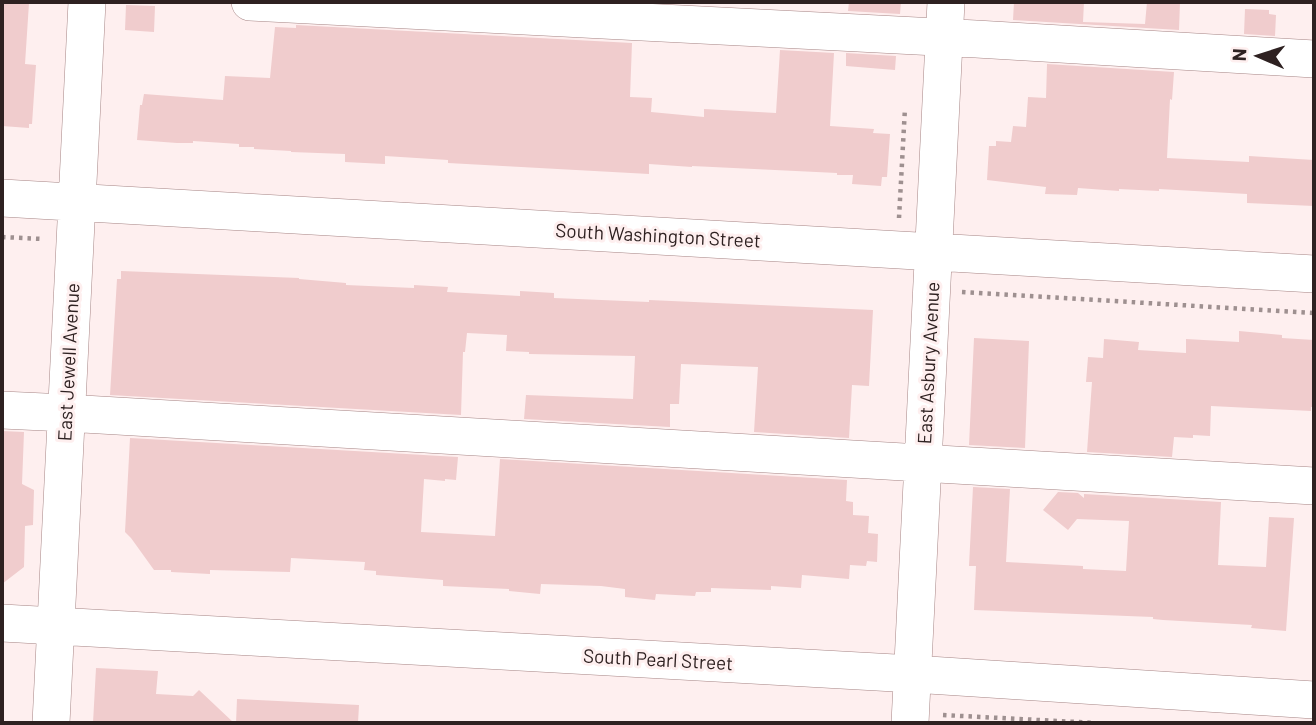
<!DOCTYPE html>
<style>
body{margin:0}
#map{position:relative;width:1316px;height:725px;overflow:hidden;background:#feefef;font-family:Barlow,sans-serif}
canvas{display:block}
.frame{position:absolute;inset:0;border:4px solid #2e2121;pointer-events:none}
.north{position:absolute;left:1225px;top:21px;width:70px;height:70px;-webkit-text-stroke:5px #feefef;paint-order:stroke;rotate:273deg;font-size:19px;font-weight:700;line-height:28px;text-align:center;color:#2e2121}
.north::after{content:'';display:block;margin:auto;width:24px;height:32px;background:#2e2121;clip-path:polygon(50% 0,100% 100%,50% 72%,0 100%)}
</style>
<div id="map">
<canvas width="1316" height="725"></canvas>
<div class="frame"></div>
<div class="north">N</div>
</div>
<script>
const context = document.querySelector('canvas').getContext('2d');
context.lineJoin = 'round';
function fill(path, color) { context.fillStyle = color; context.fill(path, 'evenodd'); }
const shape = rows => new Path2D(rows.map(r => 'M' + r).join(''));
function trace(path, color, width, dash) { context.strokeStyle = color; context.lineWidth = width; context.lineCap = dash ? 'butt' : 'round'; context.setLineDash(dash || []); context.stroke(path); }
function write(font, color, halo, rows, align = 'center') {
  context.font = font + ' Barlow,sans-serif'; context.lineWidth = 6; context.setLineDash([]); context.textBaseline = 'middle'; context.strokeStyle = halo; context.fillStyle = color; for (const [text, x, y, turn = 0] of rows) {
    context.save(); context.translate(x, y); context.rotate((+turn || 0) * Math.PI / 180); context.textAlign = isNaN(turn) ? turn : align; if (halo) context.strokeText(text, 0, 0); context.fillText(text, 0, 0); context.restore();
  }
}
const building = shape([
 [2,2,29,3,25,64,36,65,32,124,29,124,29,128,2,126],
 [849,2,901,2,900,14,848,11],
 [1014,2,1084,2,1083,22,1145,24,1147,2,1180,2,1179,30,1013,20],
 [126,5,155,6,154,32,125,30],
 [1245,9,1269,10,1269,14,1276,15,1275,36,1244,34],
 [296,25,632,43,630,97,652,98,651,112,704,117,704,109,776,113,780,50,834,53,830,126,874,129,873,133,890,134,887,177,882,177,881,186,852,184,853,175,837,175,837,173,692,166,692,167,649,164,649,174,448,163,448,160,385,156,385,164,345,162,345,154,291,152,291,151,254,149,254,147,239,147,239,144,193,141,193,143,177,143,137,140,140,105,142,105,144,94,223,100,225,76,270,78,275,27,296,28],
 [846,53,896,56,895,70,846,66],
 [1047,64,1174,72,1172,100,1170,99,1167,158,1249,162,1249,156,1314,160,1314,206,1247,203,1247,194,1159,189,1159,191,1119,189,1119,191,1078,188,1077,195,1045,194,1046,187,987,180,989,146,996,146,996,141,1011,142,1013,126,1026,127,1028,97,1046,98],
 [121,271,299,278,299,279,346,283,346,285,414,288,414,285,448,287,447,292,520,296,520,291,554,293,554,298,649,302,649,300,873,310,869,386,852,385,849,438,754,432,758,367,681,364,679,404,670,404,670,427,524,419,526,395,633,399,635,356,529,354,529,352,506,351,507,335,467,333,465,352,463,352,461,415,110,395,117,279,121,279],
 [1239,331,1282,335,1282,338,1314,340,1314,407,1311,407,1311,411,1211,406,1210,436,1193,435,1193,438,1174,437,1172,457,1087,452,1092,382,1086,382,1088,357,1103,358,1104,339,1139,342,1138,350,1186,353,1186,339,1239,342],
 [974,338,1029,341,1025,448,969,445],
 [2,431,24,432,22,484,34,490,33,525,25,526,24,567,2,584],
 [130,438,458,457,456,480,445,479,445,481,424,479,421,532,495,536,500,459,847,480,846,501,853,502,853,515,869,516,868,533,878,534,877,562,867,561,866,566,850,565,849,579,802,575,801,588,771,586,771,590,711,588,711,592,696,592,695,596,656,594,655,600,625,597,625,589,601,586,541,584,540,594,509,591,509,589,443,586,443,580,376,575,376,571,364,570,365,562,291,558,290,572,210,570,210,574,171,572,171,570,154,570,131,538,125,532],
 [973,487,1010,489,1006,562,1083,566,1083,569,1126,571,1129,521,1077,519,1068,530,1043,510,1058,492,1078,493,1084,498,1084,494,1221,502,1218,565,1266,567,1269,517,1294,518,1286,631,1251,628,1252,625,1163,620,1153,619,1153,617,974,610,976,566,969,566],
 [96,668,158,671,156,694,193,696,199,690,234,723,93,723],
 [237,699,359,705,358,723,236,723]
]);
const path = shape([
 [899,218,905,108],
 [2,237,43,239],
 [962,292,1314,313],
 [943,715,1096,723]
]);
const minor = shape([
 [250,2,976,39,1314,59],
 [2,198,1314,274],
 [2,410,66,413,1314,486],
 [2,623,913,674,1314,700],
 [51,723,87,2],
 [910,723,946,2]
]);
const streetNames = [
 ["South Washington Street",658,236,3],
 ["East Jewell Avenue",69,362,-87],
 ["East Asbury Avenue",929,363,-87],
 ["South Pearl Street",658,660,3]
];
fill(building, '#f0cccd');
trace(minor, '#a68585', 38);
trace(path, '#9e9090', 4.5, [3.5, 5]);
trace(minor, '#fff', 37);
write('19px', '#2e2121', '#feefef', streetNames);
</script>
